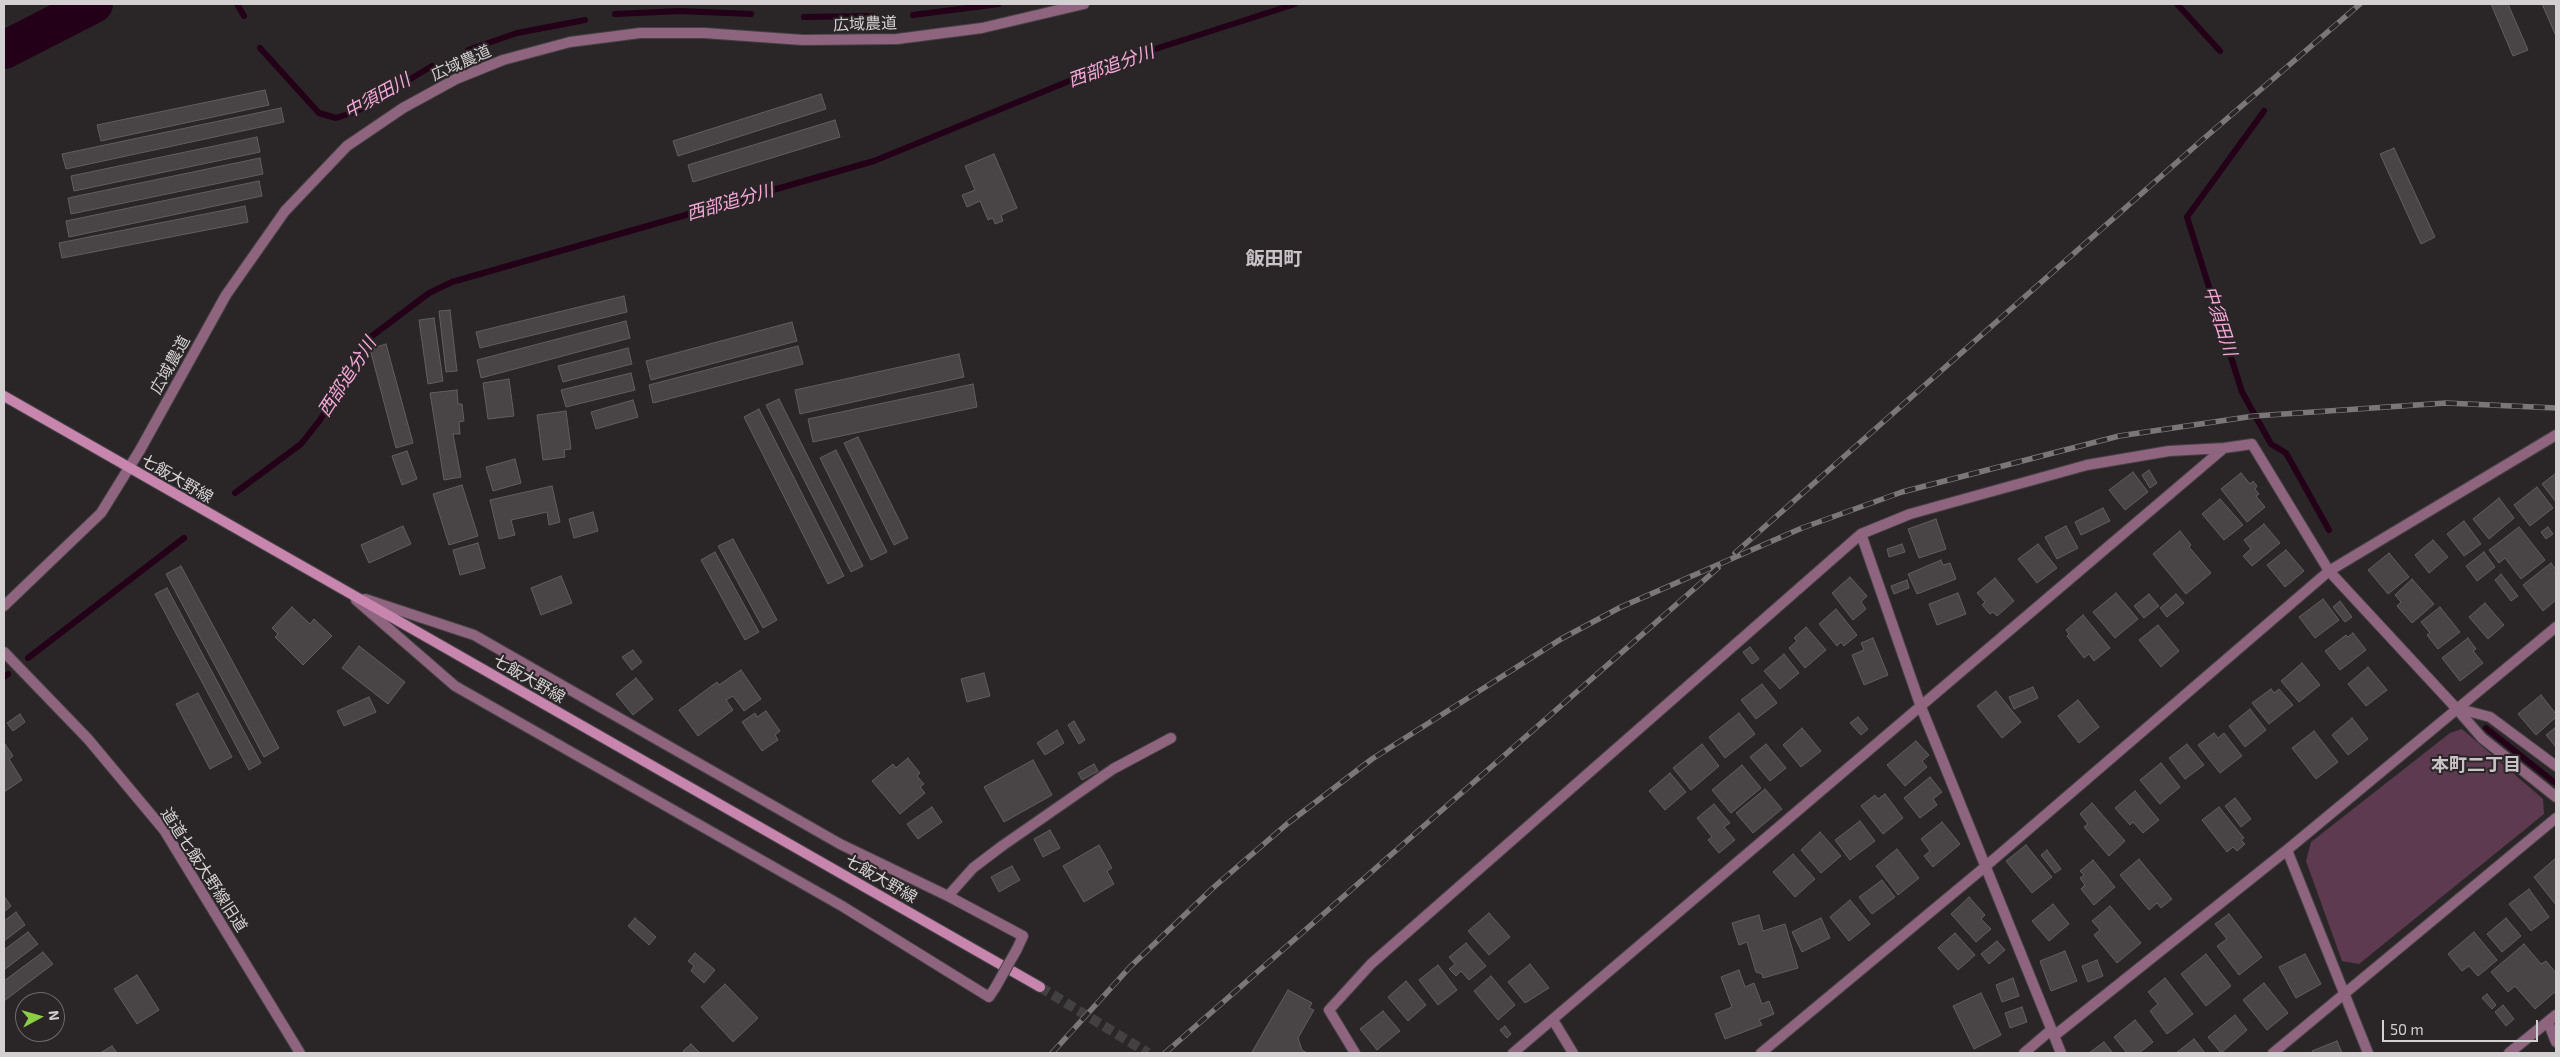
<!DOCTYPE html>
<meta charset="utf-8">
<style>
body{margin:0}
#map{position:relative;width:2560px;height:1057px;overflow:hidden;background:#2a2628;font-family:"Exo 2",sans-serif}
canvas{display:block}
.frame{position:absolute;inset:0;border:5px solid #d3d0d2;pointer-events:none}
.north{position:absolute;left:15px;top:992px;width:50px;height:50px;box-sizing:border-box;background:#2a2628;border:1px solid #6e6a6c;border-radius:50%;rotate:84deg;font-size:14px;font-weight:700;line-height:20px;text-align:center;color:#d3d0d2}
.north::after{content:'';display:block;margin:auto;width:18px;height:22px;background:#8bce46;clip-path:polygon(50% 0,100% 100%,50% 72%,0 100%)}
.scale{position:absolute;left:2382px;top:1020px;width:156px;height:22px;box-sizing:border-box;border:2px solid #d3d0d2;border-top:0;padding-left:6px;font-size:15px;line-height:18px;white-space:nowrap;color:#d3d0d2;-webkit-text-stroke:4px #2a2628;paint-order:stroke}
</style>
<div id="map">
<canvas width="2560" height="1057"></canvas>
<div class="frame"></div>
<div class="north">N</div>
<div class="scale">50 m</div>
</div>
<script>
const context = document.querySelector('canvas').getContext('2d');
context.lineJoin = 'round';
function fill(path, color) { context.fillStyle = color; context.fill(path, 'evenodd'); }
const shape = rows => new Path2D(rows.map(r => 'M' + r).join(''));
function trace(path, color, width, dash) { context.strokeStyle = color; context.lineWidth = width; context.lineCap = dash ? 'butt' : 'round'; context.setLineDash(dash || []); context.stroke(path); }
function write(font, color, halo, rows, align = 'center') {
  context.font = font + ' "Exo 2","Noto Sans JP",sans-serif'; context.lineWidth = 4; context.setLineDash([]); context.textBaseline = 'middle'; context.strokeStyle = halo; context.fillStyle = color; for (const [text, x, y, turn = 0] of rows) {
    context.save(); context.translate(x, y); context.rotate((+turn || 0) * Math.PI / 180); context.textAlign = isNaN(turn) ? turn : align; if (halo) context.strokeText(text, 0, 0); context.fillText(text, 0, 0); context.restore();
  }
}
const green = shape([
 [2462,729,2543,799,2544,814,2359,964,2342,961,2306,861,2311,842,2450,733]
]);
const stream = shape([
 [237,4,244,16],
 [2177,4,2220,51],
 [615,14,680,11,751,14],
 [913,15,999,4],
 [804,17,873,16],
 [260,48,319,113,336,118,357,111,432,66],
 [468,50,517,33,585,20],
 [2264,111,2187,217,2242,392,2271,444,2286,453,2329,530],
 [235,493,301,444,320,420,368,339,429,293,452,282,874,161,1118,61,1295,4],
 [28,658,184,538],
 [4,677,8,674],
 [2486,728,2554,782]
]);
const river = shape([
 [4,50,94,4]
]);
const building = shape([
 [2491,4,2508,4,2528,50,2513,56,2491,4],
 [2542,4,2556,4,2556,36,2542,4],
 [265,90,269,105,101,141,97,125,265,90],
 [821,94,826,109,678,156,673,141,821,94],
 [281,108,284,122,66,169,62,154,281,108],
 [835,120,840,137,693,182,688,165,835,120],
 [257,137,260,152,74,191,71,176,257,137],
 [2394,148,2435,237,2421,244,2380,154,2394,148],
 [994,154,1017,208,1001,215,1003,221,995,224,993,218,988,220,980,201,967,207,962,195,975,190,965,166,994,154],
 [260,158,263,174,71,214,68,198,260,158],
 [259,181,262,196,69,237,66,221,259,181],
 [245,206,248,222,62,258,59,243,245,206],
 [624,296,627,312,480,348,476,332,624,296],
 [450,310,457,371,446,372,439,311,450,310],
 [434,318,443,381,428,384,419,320,434,318],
 [626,321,630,338,481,378,477,360,626,321],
 [792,322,797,341,651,380,646,361,792,322],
 [386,344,413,443,396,448,370,349,386,344],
 [798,346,803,364,653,403,649,385,798,346],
 [628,348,632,364,563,382,558,366,628,348],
 [959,354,964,377,800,414,795,390,959,354],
 [631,373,635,390,566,407,561,390,631,373],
 [509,379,514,416,488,419,483,383,509,379],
 [973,384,977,407,813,442,808,419,973,384],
 [457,390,458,404,462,404,464,421,459,422,460,434,453,434,461,477,444,480,430,393,457,390],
 [779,399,863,566,851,572,766,405,779,399],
 [633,400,638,417,596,429,591,412,633,400],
 [759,409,844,576,828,584,744,417,759,409],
 [566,411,571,449,564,450,565,457,543,460,537,415,566,411],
 [858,437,908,538,894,545,844,443,858,437],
 [836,450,887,552,871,560,820,458,836,450],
 [407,451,417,479,402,485,392,456,407,451],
 [515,459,521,483,493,491,486,467,515,459],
 [2149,470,2157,483,2150,488,2142,475,2149,470],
 [2133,472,2148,492,2125,510,2109,490,2133,472],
 [2241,473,2250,484,2253,481,2257,486,2255,489,2259,494,2256,496,2265,507,2247,522,2221,489,2241,473],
 [2556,473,2556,502,2542,484,2556,473],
 [462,485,478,536,449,545,433,494,462,485],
 [552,486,560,522,549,525,547,512,511,520,515,535,499,539,490,500,552,486],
 [2537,487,2553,508,2530,526,2514,505,2537,487],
 [2499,498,2514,518,2489,539,2473,519,2499,498],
 [2220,499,2243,525,2224,540,2202,514,2220,499],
 [2103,508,2110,521,2081,535,2075,522,2103,508],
 [593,512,598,531,574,538,569,519,593,512],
 [1936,519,1946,549,1919,558,1908,529,1936,519],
 [2464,521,2481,544,2464,556,2447,534,2464,521],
 [2264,524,2280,543,2252,566,2243,556,2251,549,2244,540,2264,524],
 [403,526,411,544,369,563,361,545,403,526],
 [2066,526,2078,548,2057,559,2045,537,2066,526],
 [2519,527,2545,560,2521,579,2505,558,2499,563,2489,550,2519,527],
 [2548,527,2553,534,2546,539,2541,532,2548,527],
 [2180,531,2191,545,2189,547,2211,573,2186,594,2153,554,2180,531],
 [733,539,777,620,763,628,718,546,733,539],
 [2433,540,2448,557,2429,573,2415,555,2433,540],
 [478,543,485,568,460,575,453,550,478,543],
 [1902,544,1905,552,1889,557,1887,549,1902,544],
 [2038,544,2057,568,2037,583,2018,559,2038,544],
 [2286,550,2304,571,2285,587,2267,565,2286,550],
 [715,552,759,632,745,640,701,560,715,552],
 [2484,552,2495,567,2477,581,2466,566,2484,552],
 [2389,553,2409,577,2388,594,2368,570,2389,553],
 [1941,560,1943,565,1950,563,1956,579,1917,594,1908,574,1941,560],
 [2551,563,2556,570,2556,600,2543,611,2523,585,2551,563],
 [181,566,279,748,264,757,166,574,181,566],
 [2501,574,2518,596,2511,601,2495,580,2501,574],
 [561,576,572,603,541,615,531,588,561,576],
 [1850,577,1867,596,1861,602,1866,609,1853,620,1832,593,1850,577],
 [1995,578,2014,601,1997,616,1993,612,1990,614,1982,605,1985,602,1977,593,1995,578],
 [2412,579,2434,604,2412,623,2397,606,2401,602,2395,595,2412,579],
 [1907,580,1909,588,1894,594,1891,586,1907,580],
 [167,588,261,763,249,770,155,594,167,588],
 [1958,593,1966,614,1937,625,1929,604,1958,593],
 [2116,593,2138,619,2115,638,2093,612,2116,593],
 [2149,594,2159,606,2144,618,2134,606,2149,594],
 [2176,594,2184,603,2167,617,2160,608,2176,594],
 [2323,599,2339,620,2315,638,2299,617,2323,599],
 [2340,601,2352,617,2345,622,2333,607,2340,601],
 [2485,603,2504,625,2488,639,2469,617,2485,603],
 [292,607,310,624,314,619,332,636,303,665,275,637,278,634,272,628,292,607],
 [2440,607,2460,632,2438,649,2427,635,2430,633,2421,622,2440,607],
 [1836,609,1857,635,1844,646,1841,642,1837,646,1819,624,1836,609],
 [2083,615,2110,648,2094,661,2089,654,2084,658,2067,636,2069,634,2066,630,2083,615],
 [2158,625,2179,651,2161,667,2139,640,2158,625],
 [1806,627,1826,650,1805,668,1789,648,1797,641,1794,638,1806,627],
 [2353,633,2366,650,2340,670,2325,651,2346,635,2348,637,2353,633],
 [1873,638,1888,675,1864,685,1852,655,1864,650,1861,643,1873,638],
 [2468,638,2476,649,2473,651,2483,663,2460,681,2442,658,2468,638],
 [359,646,405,682,388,704,342,668,359,646],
 [1750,647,1759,659,1752,664,1743,652,1750,647],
 [633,650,642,662,632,670,622,657,633,650],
 [1784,654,1799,673,1780,689,1764,671,1784,654],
 [2302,663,2320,685,2299,702,2281,681,2302,663],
 [2368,667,2387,690,2366,706,2348,684,2368,667],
 [741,670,761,699,744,711,733,696,726,700,733,710,698,736,679,710,717,682,719,685,741,670],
 [984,673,990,696,967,702,961,679,984,673],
 [636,678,653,699,633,715,616,694,636,678],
 [1762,684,1777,703,1756,719,1741,700,1762,684],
 [2033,687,2038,698,2014,709,2009,697,2033,687],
 [2271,689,2274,693,2279,689,2293,705,2269,724,2252,703,2271,689],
 [1996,691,2021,722,2002,738,1977,706,1996,691],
 [198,693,232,757,210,769,176,704,198,693],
 [2541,695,2556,714,2556,717,2536,735,2518,714,2541,695],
 [369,697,376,712,344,726,337,711,369,697],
 [2078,700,2099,727,2079,743,2058,716,2078,700],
 [2250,709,2266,730,2245,747,2229,726,2250,709],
 [766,711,780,731,775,735,778,740,762,751,742,722,755,713,757,717,766,711],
 [1739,713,1755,734,1725,758,1709,737,1739,713],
 [20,714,25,722,13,731,7,723,20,714],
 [1858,717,1868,729,1861,735,1850,723,1858,717],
 [2352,718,2368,739,2348,755,2332,735,2352,718],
 [1074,721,1085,740,1079,744,1068,725,1074,721],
 [2556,727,2556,747,2546,735,2556,727],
 [1802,728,1821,751,1801,767,1783,745,1802,728],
 [1057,730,1064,743,1045,755,1037,743,1057,730],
 [2314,731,2338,762,2316,779,2292,748,2314,731],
 [2214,733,2218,738,2224,733,2242,756,2220,773,2198,745,2214,733],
 [1916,741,1929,755,1922,761,1927,767,1905,786,1887,765,1916,741],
 [5,744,13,756,9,759,22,780,4,792,5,744],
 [1702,744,1719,766,1691,790,1673,768,1702,744],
 [1766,744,1786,768,1770,781,1750,757,1766,744],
 [2187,744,2204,765,2185,779,2169,758,2187,744],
 [908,758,920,773,917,776,924,784,920,787,925,793,900,814,872,781,893,764,896,768,908,758],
 [1033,760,1052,795,1004,822,984,787,1033,760],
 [2161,763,2180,787,2160,804,2140,780,2161,763],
 [1094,764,1098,771,1082,780,1078,773,1094,764],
 [1742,765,1761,788,1731,813,1712,790,1742,765],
 [1670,773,1686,792,1665,810,1649,791,1670,773],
 [1930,777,1942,792,1933,799,1937,805,1920,818,1904,798,1930,777],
 [1765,789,1782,809,1753,833,1736,813,1765,789],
 [2135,791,2159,820,2143,833,2133,822,2130,825,2115,808,2135,791],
 [1885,794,1903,818,1883,834,1861,806,1875,795,1878,799,1885,794],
 [2235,798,2251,819,2241,827,2225,806,2235,798],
 [2092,803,2125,841,2109,856,2084,827,2088,824,2080,814,2092,803],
 [1714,804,1730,823,1724,827,1735,840,1719,853,1708,840,1712,837,1697,818,1714,804],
 [932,807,942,822,918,839,907,824,932,807],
 [2219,807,2244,838,2241,840,2245,844,2237,851,2233,847,2227,852,2202,820,2219,807],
 [1860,821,1875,841,1850,860,1835,840,1860,821],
 [1942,822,1960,844,1933,867,1924,856,1930,851,1921,839,1942,822],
 [1050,830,1060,848,1043,857,1034,839,1050,830],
 [1820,832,1841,856,1821,873,1801,850,1820,832],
 [1099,845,1112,868,1107,871,1114,884,1084,902,1063,866,1099,845],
 [2026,845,2052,877,2032,893,2006,861,2026,845],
 [1897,849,1919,878,1898,895,1876,866,1897,849],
 [2047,850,2061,869,2055,873,2041,855,2047,850],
 [1793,854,1815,879,1795,897,1773,872,1793,854],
 [2556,858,2556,905,2534,877,2556,858],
 [2139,859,2172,899,2161,908,2157,903,2149,910,2120,875,2139,859],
 [2093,860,2115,887,2094,905,2081,889,2085,885,2080,878,2084,875,2080,871,2093,860],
 [1012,866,1020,880,999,892,991,877,1012,866],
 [1882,880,1895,897,1872,914,1859,897,1882,880],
 [2529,889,2549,917,2531,931,2509,904,2529,889],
 [4,896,11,906,4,912,4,896],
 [1969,897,1985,915,1981,919,1991,929,1976,942,1951,914,1969,897],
 [1850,900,1870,924,1849,941,1830,917,1850,900],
 [2053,904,2069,924,2049,941,2032,921,2053,904],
 [2110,906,2141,943,2117,963,2094,935,2100,930,2092,921,2110,906],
 [16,912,25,925,4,941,4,921,16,912],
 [1489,913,1510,937,1489,955,1468,931,1489,913],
 [2229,914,2262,957,2239,975,2217,946,2227,939,2215,924,2229,914],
 [1759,915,1763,931,1785,924,1798,968,1763,978,1762,974,1756,972,1747,942,1739,945,1732,923,1759,915],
 [635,918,656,937,649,945,628,926,635,918],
 [1821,918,1830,938,1802,952,1792,932,1821,918],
 [2506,918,2521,936,2502,952,2487,934,2506,918],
 [28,932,38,944,4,970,4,950,28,932],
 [2474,932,2497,960,2478,976,2469,966,2462,971,2448,954,2474,932],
 [1955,933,1975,955,1958,970,1938,948,1955,933],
 [1997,941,2005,950,1989,964,1981,954,1997,941],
 [1466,943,1486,966,1469,980,1461,971,1456,976,1449,969,1455,964,1449,957,1466,943],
 [2524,944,2541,964,2546,961,2556,973,2556,991,2535,1009,2515,986,2508,992,2491,972,2524,944],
 [2065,951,2077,981,2051,991,2040,961,2065,951],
 [43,952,53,964,4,1001,4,981,43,952],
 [695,953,715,970,704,983,691,971,694,966,688,961,695,953],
 [2206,954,2231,986,2206,1006,2181,974,2206,954],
 [2305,954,2321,984,2296,998,2279,967,2305,954],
 [2097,960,2103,976,2088,982,2082,966,2097,960],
 [1530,964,1549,988,1525,1003,1508,982,1530,964],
 [1438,965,1457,990,1438,1005,1419,980,1438,965],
 [1739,970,1745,987,1754,983,1762,1004,1769,1001,1774,1014,1759,1020,1762,1025,1725,1039,1715,1014,1732,1007,1721,977,1739,970],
 [137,975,159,1010,137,1024,114,989,137,975],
 [1491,976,1515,1005,1498,1020,1474,991,1491,976],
 [2013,978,2019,996,2002,1002,1996,985,2013,978],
 [2165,978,2193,1014,2167,1034,2150,1011,2158,1004,2148,992,2165,978],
 [1406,981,1426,1005,1408,1021,1388,997,1406,981],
 [2264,983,2288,1013,2267,1030,2243,1000,2264,983],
 [725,984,758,1018,733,1042,701,1007,725,984],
 [1288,990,1312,1003,1309,1008,1314,1010,1298,1038,1302,1050,1307,1053,1255,1053,1252,1052,1288,990],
 [1981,993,2001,1035,1974,1049,1953,1006,1981,993],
 [2487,994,2496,1005,2492,1009,2482,998,2487,994],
 [2503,1005,2514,1019,2506,1026,2495,1012,2503,1005],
 [2022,1007,2027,1022,2010,1028,2005,1013,2022,1007],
 [1383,1011,1400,1031,1377,1050,1360,1029,1383,1011],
 [2235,1015,2247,1030,2221,1053,2208,1037,2235,1015],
 [2135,1020,2153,1042,2139,1053,2127,1053,2114,1037,2135,1020],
 [1505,1026,1511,1034,1507,1038,1500,1030,1505,1026],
 [2194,1039,2205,1053,2176,1053,2194,1039],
 [2337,1041,2342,1053,2313,1053,2312,1051,2337,1041],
 [2104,1042,2113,1053,2089,1053,2104,1042],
 [691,1044,700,1053,686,1053,683,1051,691,1044],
 [112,1046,117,1053,100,1053,112,1046]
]);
const secondaryTunnel = shape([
 [1040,987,1148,1053]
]);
const minor = shape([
 [1861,534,1921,707,2061,1053],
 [365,599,474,635,840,844,948,896,1023,936,1017,949],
 [356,600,455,686,842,906,989,997,995,988],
 [4,652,88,739,164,830,300,1053],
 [2456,708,2482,738,2556,797],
 [2287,850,2368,1053],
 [948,896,973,868,1002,846,1113,769,1171,738],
 [1553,1020,1573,1053],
 [2548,1022,2556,1042],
 [2054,1036,2287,850,2556,627],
 [1355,1053,1329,1010,1371,964,1861,534,1910,514,2087,465,2169,451,2224,448,2252,444,2329,571,2456,708,2490,717,2556,766],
 [1513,1053,2224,448],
 [1761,1053,1986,866,2329,571,2556,435],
 [2024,1053,2051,1030],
 [2273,1053,2556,818],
 [2509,1053,2556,1015]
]);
const tertiary = shape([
 [4,606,101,513,140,450,226,295,285,211,347,146,403,108,456,79,503,60,570,42,640,33,704,33,803,40,897,39,982,28,1084,4]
]);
const secondary = shape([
 [4,396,1040,987]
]);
const rail = shape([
 [1735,553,2201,141,2360,4],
 [1052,1053,1130,967,1214,887,1287,824,1372,759,1561,639,1621,607,1802,528,1902,492,2119,436,2254,416,2343,410,2446,403,2556,408],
 [1165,1053,1718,568]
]);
const minorBridge = shape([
 [995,988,1017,949]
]);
const streetNames = [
 ["広域農道",865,24,-2],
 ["広域農道",461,63,-24],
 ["広域農道",170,365,-61],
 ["七飯大野線",177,479,30],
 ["七飯大野線",529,679,30],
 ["道道七飯大野線旧道",204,870,57],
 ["七飯大野線",881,879,30]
];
const waterNames = [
 ["西部追分川",1111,66,-20],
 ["中須田川",377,96,-29],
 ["西部追分川",730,202,-16],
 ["中須田川",2220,321,72],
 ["西部追分川",347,377,-57]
];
const neighbourhoodNames = [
 ["本町二丁目",2476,765]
];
const quarterNames = [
 ["飯田町",1274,259]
];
fill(green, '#5e3a50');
trace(stream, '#230018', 6);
trace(river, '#230018', 38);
fill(building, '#494547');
trace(building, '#625e60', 1);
trace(secondaryTunnel, '#434042', 10, [10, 5]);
trace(minor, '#454143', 12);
trace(tertiary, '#454143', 12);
trace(secondary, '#454143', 12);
trace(minor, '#8e647e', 10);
trace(tertiary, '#8e647e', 10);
trace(secondary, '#c886af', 10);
trace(rail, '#7b7779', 5.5);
trace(rail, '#2a2628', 4, [11]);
trace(minorBridge, '#454143', 12, []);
trace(minorBridge, '#8e647e', 10);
write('16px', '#d3d0d2', '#2a2628', streetNames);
write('italic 18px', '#f7a7d9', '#2a2628', waterNames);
write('bold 18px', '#c9c3c7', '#2a2628', neighbourhoodNames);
write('bold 19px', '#c9c3c7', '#2a2628', quarterNames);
</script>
